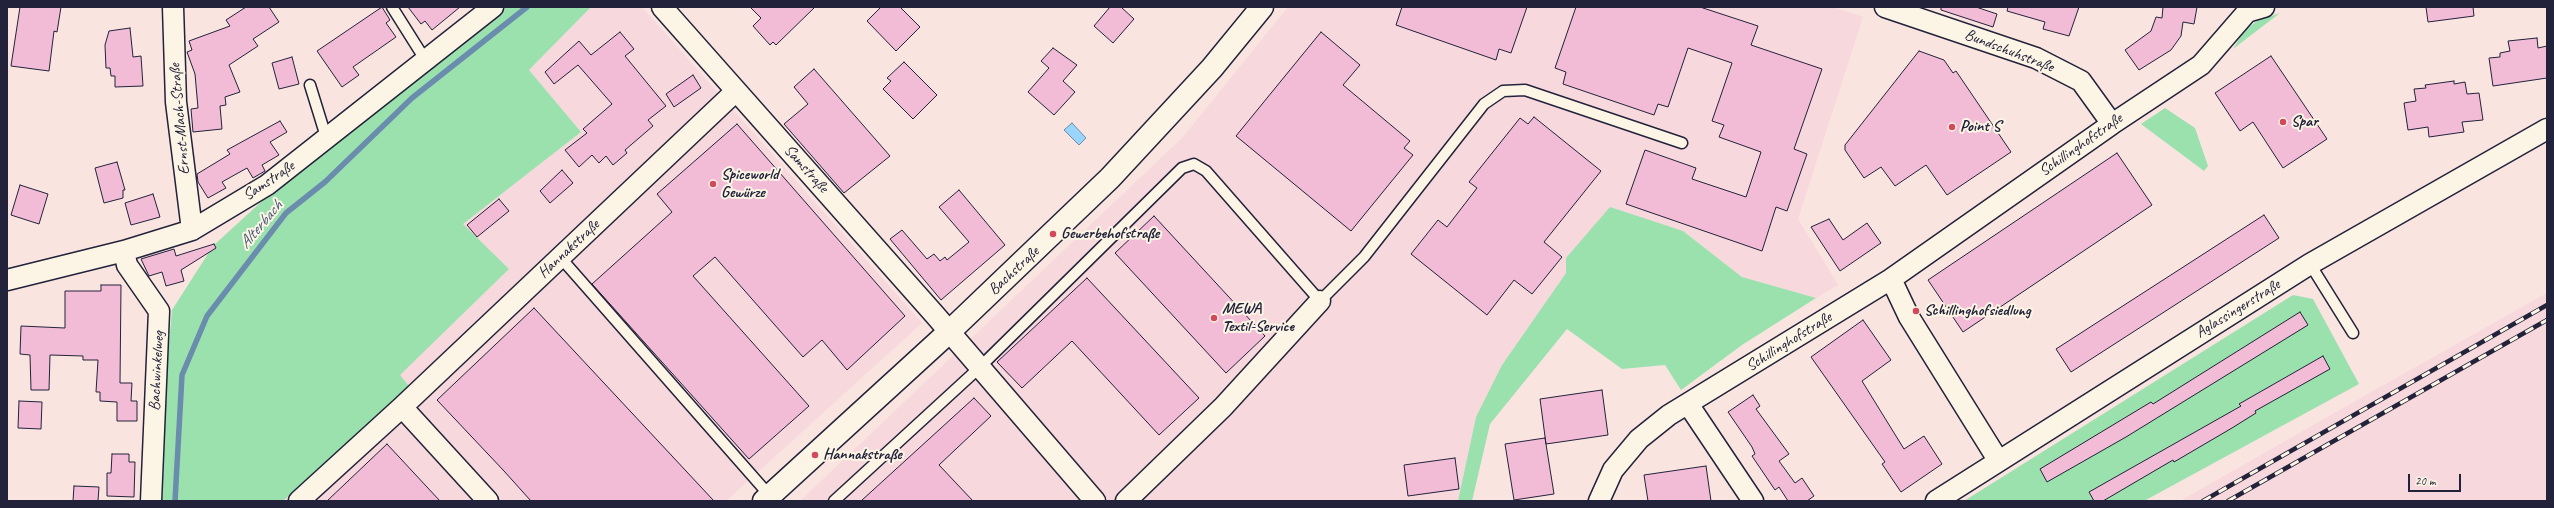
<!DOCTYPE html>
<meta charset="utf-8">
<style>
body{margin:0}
#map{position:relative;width:2554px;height:508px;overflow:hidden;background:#f9e4e0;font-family:Caveat,sans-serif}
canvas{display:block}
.frame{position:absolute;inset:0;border:8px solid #22223b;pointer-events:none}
.scale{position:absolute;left:2408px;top:474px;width:53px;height:18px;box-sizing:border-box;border:2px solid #22223b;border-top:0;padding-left:5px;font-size:12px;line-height:14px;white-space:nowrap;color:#22223b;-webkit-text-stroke:3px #fcf5e5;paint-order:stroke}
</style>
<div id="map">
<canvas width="2554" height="508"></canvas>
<div class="frame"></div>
<div class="scale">20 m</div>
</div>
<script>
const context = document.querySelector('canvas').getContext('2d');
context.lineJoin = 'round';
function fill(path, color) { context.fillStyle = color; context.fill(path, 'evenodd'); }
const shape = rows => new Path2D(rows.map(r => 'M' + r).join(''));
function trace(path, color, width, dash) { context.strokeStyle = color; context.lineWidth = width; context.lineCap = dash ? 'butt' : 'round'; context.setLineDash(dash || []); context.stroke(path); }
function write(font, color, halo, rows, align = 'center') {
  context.font = font + ' Caveat,sans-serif'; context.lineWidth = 4; context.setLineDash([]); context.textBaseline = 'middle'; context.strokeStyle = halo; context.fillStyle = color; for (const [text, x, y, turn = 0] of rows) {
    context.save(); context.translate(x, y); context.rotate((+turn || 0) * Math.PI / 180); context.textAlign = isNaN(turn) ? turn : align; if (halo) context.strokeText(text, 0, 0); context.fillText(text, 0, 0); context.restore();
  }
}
const built = shape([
 [591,7,642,7,922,323,726,501,283,501,409,386,399,375,509,269,463,224,581,132,529,70],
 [1288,7,1833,7,1863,17,1798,219,1838,285,1816,298,1742,277,1683,231,1566,258,1566,273,1502,365,1476,417,1458,501,800,501,1183,137],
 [2547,293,2547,501,2180,501,2366,395]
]);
const green = shape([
 [504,7,591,7,529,70,581,132,463,224,509,269,400,375,409,386,283,501,155,501,172,310,213,246,272,192],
 [2280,13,2233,49,2244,31,2257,21],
 [2165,108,2195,128,2208,166,2204,171,2141,124],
 [1610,207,1683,231,1742,277,1816,298,1742,345,1681,390,1665,365,1622,369,1567,329,1490,424,1472,501,1458,501,1476,417,1502,365,1566,273,1566,258],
 [2293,295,2313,299,2359,384,2144,501,1964,501]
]);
const water = shape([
 [1072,123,1086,138,1079,145,1064,130,1072,123]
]);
const stream = shape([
 [175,501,182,375,207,316,286,213,325,182,412,98,527,7]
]);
const building = shape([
 [20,7,61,7,57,32,54,31,49,71,11,66,20,7],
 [246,7,269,7,279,22,253,39,258,46,229,65,240,92,225,97,226,105,220,106,222,129,193,132,191,109,198,108,195,74,187,52,192,50,189,41,230,26,226,20,246,7],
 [382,7,390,20,386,23,396,37,353,67,359,75,342,87,317,51,382,7],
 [408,7,460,7,432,30,425,21,421,24,408,7],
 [750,7,815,7,776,45,773,42,770,45,753,26,761,18,750,7],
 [881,7,900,7,920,27,896,51,867,21,881,7],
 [1110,7,1121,7,1134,19,1113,43,1094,26,1110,7],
 [1402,7,1527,7,1511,53,1499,49,1496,60,1396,25,1402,7],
 [1576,7,1700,7,1758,26,1751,45,1822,69,1794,149,1807,154,1787,211,1776,207,1762,251,1626,204,1645,150,1696,168,1692,179,1746,197,1761,152,1719,137,1724,125,1712,121,1732,63,1688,48,1668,107,1658,104,1654,115,1563,84,1566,72,1555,68,1576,7],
 [1941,7,1976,7,1997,14,1993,27,1941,10,1941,7],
 [2008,7,2079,7,2069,36,2043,29,2045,22,2007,11,2008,7],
 [2163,7,2197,7,2194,24,2183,22,2181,36,2171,50,2139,70,2125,50,2151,31,2156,17,2162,18,2163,7],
 [2426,7,2473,7,2474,16,2428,22,2426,7],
 [130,28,133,57,141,56,143,86,115,87,115,76,111,76,110,68,106,68,105,45,109,31,130,28],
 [620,32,634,49,625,56,666,106,648,120,653,126,625,150,627,153,613,165,606,156,599,163,592,155,579,167,565,150,587,133,583,129,612,104,578,65,554,84,545,72,579,41,591,55,620,32],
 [1321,32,1360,65,1343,85,1410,141,1404,148,1413,155,1351,231,1236,136,1321,32],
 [2537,38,2538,48,2547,46,2547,78,2493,86,2489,58,2500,57,2500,53,2510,51,2508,41,2537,38],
 [1053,48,1077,65,1063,81,1075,92,1054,115,1028,92,1049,68,1041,61,1053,48],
 [1919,51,1944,60,1953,73,1956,71,2011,152,1947,195,1926,165,1895,186,1881,167,1864,178,1845,150,1845,145,1919,51],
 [2271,56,2327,139,2283,168,2253,122,2240,131,2215,93,2271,56],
 [292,57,299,84,279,89,272,63,292,57],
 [904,62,937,95,913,119,883,89,891,81,887,78,904,62],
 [814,69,890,156,844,193,784,124,808,104,794,87,814,69],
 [693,75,701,88,674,107,666,94,693,75],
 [2454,81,2454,84,2465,82,2467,94,2479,93,2483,120,2462,122,2464,132,2429,137,2428,127,2408,130,2404,103,2416,101,2414,89,2426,88,2425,85,2454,81],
 [1534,117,1601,171,1544,242,1562,257,1532,294,1514,280,1487,315,1411,254,1438,220,1447,227,1477,188,1469,182,1520,118,1528,124,1534,117],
 [280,121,287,132,270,142,279,155,262,165,265,171,253,178,247,168,222,182,226,188,208,198,198,182,197,174,230,154,227,150,280,121],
 [737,124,905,316,847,370,822,340,803,357,715,257,693,276,809,406,749,459,592,284,672,212,657,194,737,124],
 [2117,153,2152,205,1963,332,1928,280,2117,153],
 [117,162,125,190,123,190,123,198,104,203,95,168,117,162],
 [562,170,573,183,550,203,540,191,562,170],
 [20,185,48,194,39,224,11,215,20,185],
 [959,190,1005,245,941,300,890,239,902,230,927,259,934,254,940,261,945,257,947,260,969,242,939,207,959,190],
 [153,194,160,217,131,225,125,203,153,194],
 [499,199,509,211,477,237,467,225,499,199],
 [2264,215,2279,238,2071,372,2056,349,2264,215],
 [1154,216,1265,336,1226,373,1115,253,1154,216],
 [1829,219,1843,240,1867,223,1881,243,1840,271,1811,227,1829,219],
 [214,244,216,248,181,270,184,281,166,286,162,272,149,276,141,259,174,249,176,256,214,244],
 [1087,278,1199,398,1159,435,1072,341,1022,388,997,362,1087,278],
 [101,285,121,285,120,383,132,383,131,401,137,401,137,421,117,421,117,402,100,401,100,392,96,392,98,360,83,360,83,356,50,355,49,390,31,390,30,355,20,354,21,326,65,328,65,291,101,291,101,285],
 [534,308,714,501,531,501,504,471,437,400,534,308],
 [2300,312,2308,325,2126,437,2047,482,2040,469,2151,402,2153,404,2300,312],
 [1863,320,1891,360,1862,381,1904,449,1924,436,1942,464,1901,492,1882,464,1885,462,1811,357,1863,320],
 [2323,356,2330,369,2255,411,2256,413,2232,428,2174,462,2173,460,2103,501,2094,501,2089,492,2241,406,2239,404,2323,356],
 [1602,390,1608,435,1546,444,1540,399,1602,390],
 [1753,395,1760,406,1756,409,1789,454,1779,461,1795,483,1802,478,1814,496,1807,501,1788,501,1779,487,1775,490,1752,456,1755,454,1752,447,1728,412,1753,395],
 [974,398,991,416,939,465,973,501,861,501,974,398],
 [19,401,42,402,41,429,18,428,19,401],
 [1545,438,1554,494,1514,500,1505,444,1545,438],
 [387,444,440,501,327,501,387,444],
 [112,454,129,454,129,462,135,462,134,497,107,496,107,473,111,473,112,454],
 [1455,458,1459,489,1408,496,1404,465,1455,458],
 [1706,466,1711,501,1648,501,1644,475,1706,466],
 [74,486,99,487,98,501,73,501,74,486]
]);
const lane = shape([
 [392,7,426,61],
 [310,85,327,140],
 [560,257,770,496],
 [2310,264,2353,333],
 [834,501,979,368,1182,168,1194,164,1206,171,1320,301,1364,257,1484,104,1503,91,1525,90,1682,143]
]);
const street = shape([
 [173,7,176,102,192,230],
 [662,7,935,315,1095,501],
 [1885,7,2036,58,2081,81,2112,124],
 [124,251,127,265,159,311,151,501],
 [1891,279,1909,317,1998,460],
 [7,280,124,251,192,230,267,185,493,7],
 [1688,404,1753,501],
 [402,407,488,501],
 [299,501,402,407,736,91],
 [1126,501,1223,407,1320,301],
 [1599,501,1613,470,1639,439,1669,415,1891,279,2112,124,2201,65,2247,12,2264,7],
 [1936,501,2310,264,2547,129]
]);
const secondary = shape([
 [764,501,949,332,1110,178,1212,68,1262,7]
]);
const rail = shape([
 [2203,501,2547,305],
 [2228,501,2547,320]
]);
const markers = [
 [2283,122,4,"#d1495b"],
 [1952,127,4,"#d1495b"],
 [713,184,4,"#d1495b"],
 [1053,234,4,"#d1495b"],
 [1916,311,4,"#d1495b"],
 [1214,318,4,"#d1495b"],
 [815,455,4,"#d1495b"]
];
const streetNames = [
 ["Bundschuhstraße",2009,51,21],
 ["Ernst-Mach-Straße",180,119,-95],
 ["Schillinghofstraße",2081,145,-35],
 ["Samstraße",806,169,48],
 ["Samstraße",269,181,-34],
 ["Hannakstraße",569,249,-43],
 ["Bachstraße",1014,271,-43],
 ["Aglassingerstraße",2238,309,-32],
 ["Schillinghofstraße",1789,342,-32],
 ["Bachwinkelweg",157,371,-87]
];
const poiNames = [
 ["Spar",2291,122],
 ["Point S",1960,127],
 ["Spiceworld",721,175],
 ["Gewürze",721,193],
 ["Gewerbehofstraße",1061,234],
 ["MEWA",1222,309],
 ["Textil-Service",1222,327],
 ["Schillinghofsiedlung",1924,311],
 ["Hannakstraße",823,455]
];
const waterNames = [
 ["Alterbach",261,225,-50]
];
fill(built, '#f7d8dd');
fill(green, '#9be1ae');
fill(water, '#9ad5fb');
trace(water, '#6a8dae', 1);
trace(stream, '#6a8dae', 5.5);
fill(building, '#f2bcd6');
trace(building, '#22223b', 1);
trace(lane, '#22223b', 13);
trace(street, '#22223b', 23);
trace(secondary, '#22223b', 25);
trace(lane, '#fcf5e5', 10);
trace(street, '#fcf5e5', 20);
trace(secondary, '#fcf5e5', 22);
trace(rail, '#22223b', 4.5);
trace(rail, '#fcf5e5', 3, [9]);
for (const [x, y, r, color] of markers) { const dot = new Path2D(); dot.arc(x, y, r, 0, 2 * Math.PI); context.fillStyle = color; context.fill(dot); trace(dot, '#fcf5e5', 1.5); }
write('16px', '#22223b', '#fcf5e5', streetNames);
write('bold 16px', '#22223b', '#fcf5e5', poiNames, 'left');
write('italic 17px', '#465875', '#fcf5e5', waterNames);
</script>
